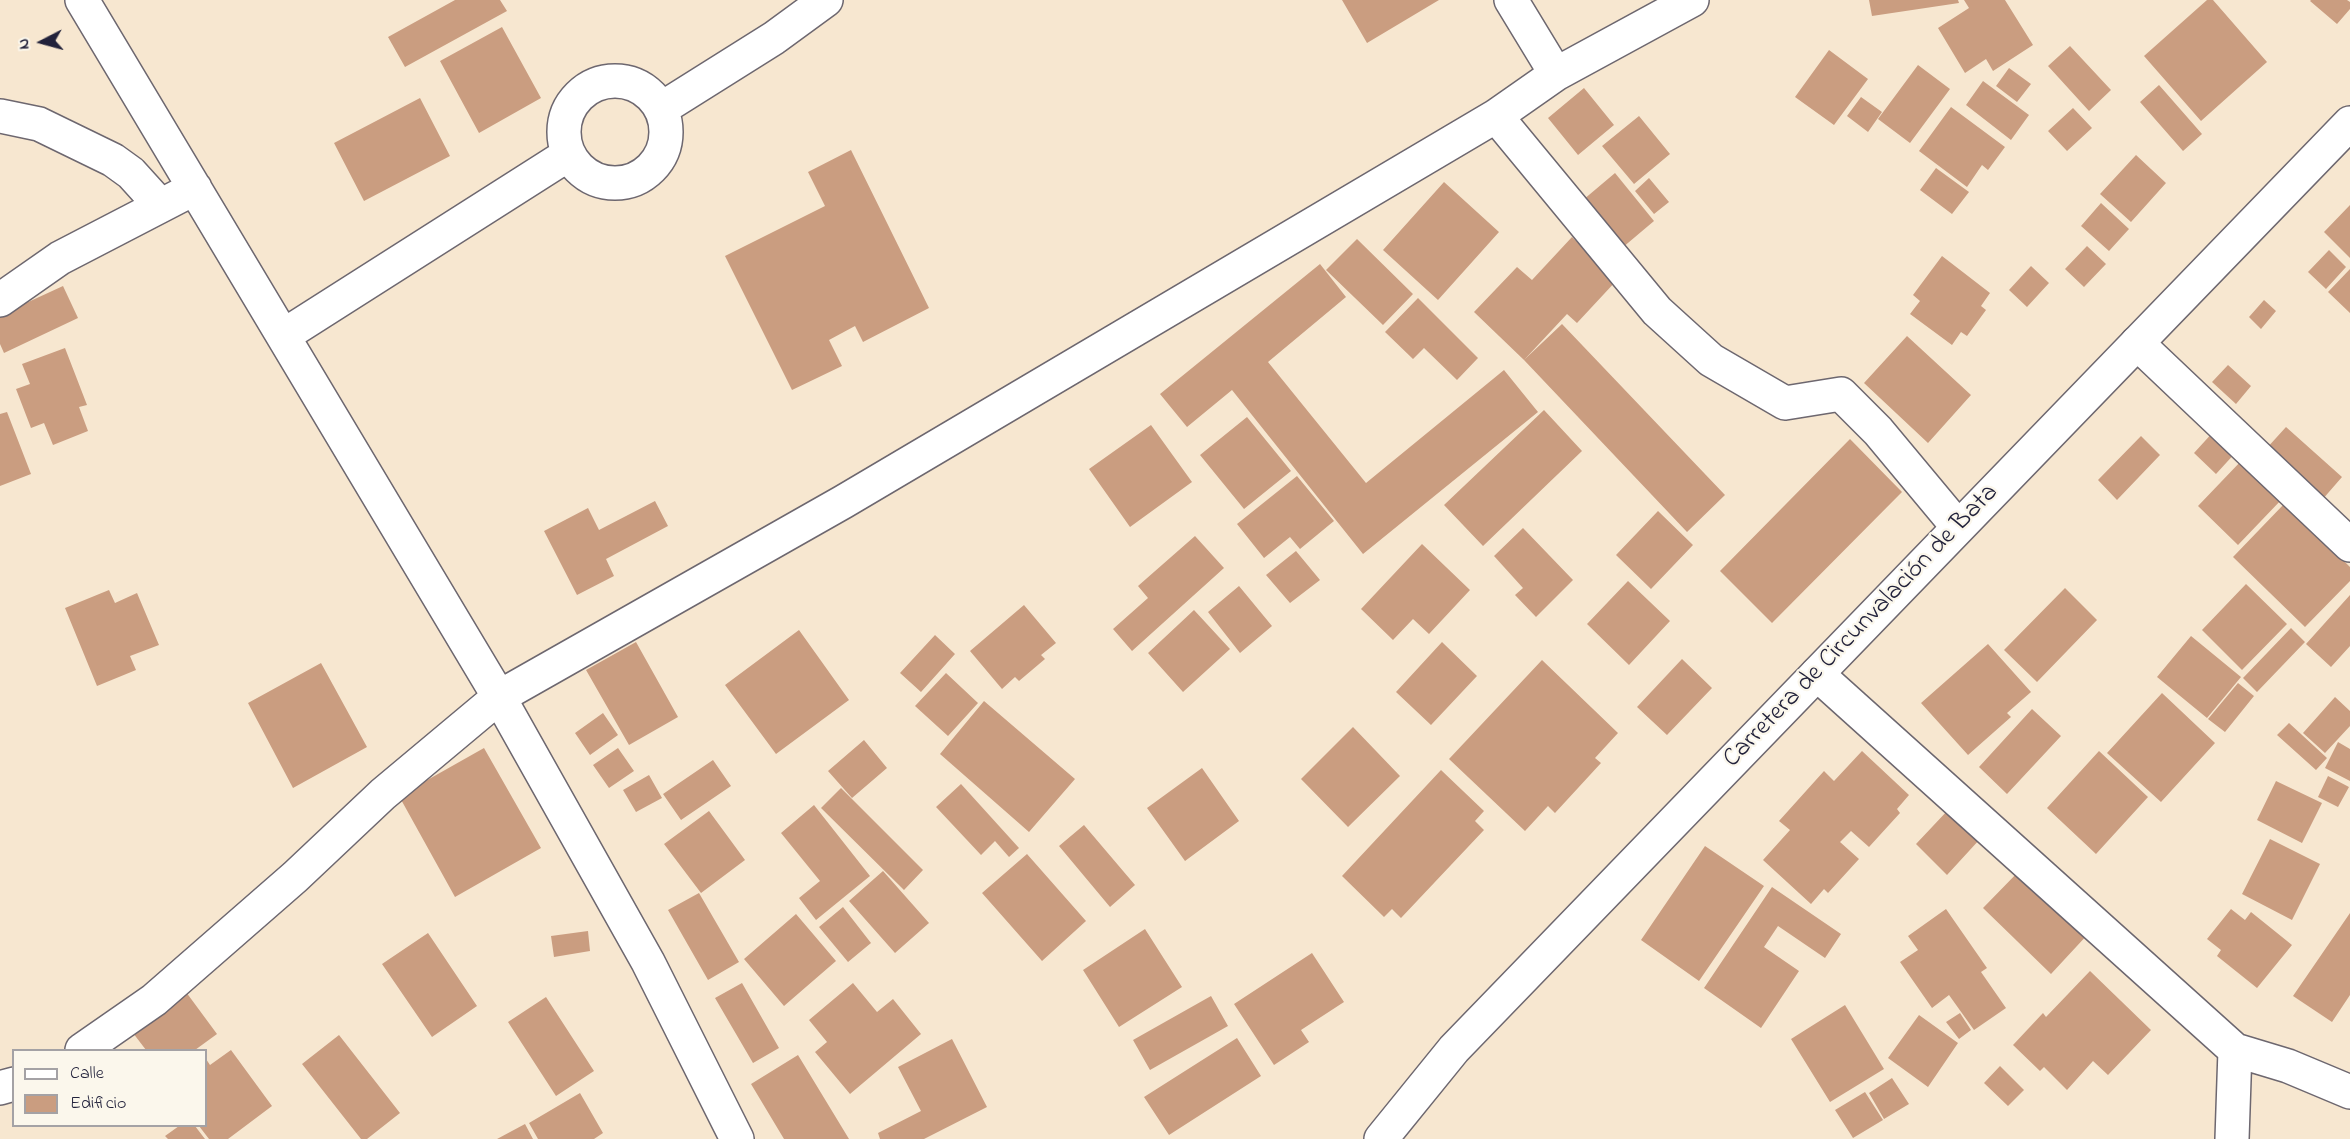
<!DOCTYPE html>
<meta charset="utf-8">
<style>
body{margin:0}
#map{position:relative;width:2350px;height:1139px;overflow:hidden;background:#f7e7d0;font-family:"Indie Flower",sans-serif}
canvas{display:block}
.legend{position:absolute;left:12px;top:1049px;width:195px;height:78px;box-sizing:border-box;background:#fbf7ec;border:2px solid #a4a2a5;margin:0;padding:8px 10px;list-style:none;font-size:18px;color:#22223b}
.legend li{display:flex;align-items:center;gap:12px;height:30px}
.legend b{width:30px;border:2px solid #a4a2a5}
.north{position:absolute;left:12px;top:12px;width:60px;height:60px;-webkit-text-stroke:4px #fbf7ec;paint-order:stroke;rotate:264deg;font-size:16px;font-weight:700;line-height:24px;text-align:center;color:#22223b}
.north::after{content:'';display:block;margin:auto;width:21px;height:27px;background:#22223b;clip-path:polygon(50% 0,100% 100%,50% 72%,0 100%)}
</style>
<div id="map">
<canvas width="2350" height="1139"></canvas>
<ul class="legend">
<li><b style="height:8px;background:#fff"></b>Calle</li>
<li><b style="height:16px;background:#ca9d80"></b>Edificio</li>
</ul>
<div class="north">N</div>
</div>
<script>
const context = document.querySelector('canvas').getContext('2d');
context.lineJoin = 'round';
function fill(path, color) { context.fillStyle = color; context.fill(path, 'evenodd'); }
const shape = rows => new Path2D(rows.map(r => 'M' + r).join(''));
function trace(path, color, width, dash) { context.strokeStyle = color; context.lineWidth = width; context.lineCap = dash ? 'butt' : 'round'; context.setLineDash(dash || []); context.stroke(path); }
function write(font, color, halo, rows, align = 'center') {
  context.font = font + ' "Indie Flower",sans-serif'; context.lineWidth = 4.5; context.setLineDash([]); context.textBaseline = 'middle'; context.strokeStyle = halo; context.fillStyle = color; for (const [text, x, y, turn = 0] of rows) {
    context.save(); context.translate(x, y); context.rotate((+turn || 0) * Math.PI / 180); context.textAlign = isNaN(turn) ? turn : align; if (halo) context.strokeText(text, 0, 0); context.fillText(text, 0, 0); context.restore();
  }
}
const building = shape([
 [455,0,500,0,507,11,405,67,388,37],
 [1342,0,1439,0,1367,43],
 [1869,0,1958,0,1959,3,1872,16],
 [1964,0,2005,0,2033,45,1993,71,1986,59,1965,73,1938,28,1969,8],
 [2207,0,2213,0,2267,62,2201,121,2144,56],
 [2311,0,2347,0,2350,2,2350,9,2337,24,2310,1],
 [502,27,541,98,479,133,440,61],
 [2070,46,2111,90,2089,111,2048,66],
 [1829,50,1868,79,1834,125,1795,97],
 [1918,65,1950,89,1910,143,1878,119],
 [2009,68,2031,84,2017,102,1996,86],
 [1983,81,2029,115,2011,140,1966,105],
 [2159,85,2202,134,2183,151,2140,102],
 [1584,88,1614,125,1578,155,1548,118],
 [1861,97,1882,112,1868,132,1847,116],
 [420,98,450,156,364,201,334,143],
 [1951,107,2005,147,1988,170,1982,165,1967,187,1919,151],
 [2073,108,2092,128,2067,151,2048,131],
 [1639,116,1670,154,1634,184,1602,146],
 [851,150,929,308,863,342,855,326,829,340,842,366,792,390,725,256,825,206,808,172],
 [2136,155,2166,183,2131,222,2100,194],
 [1936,168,1969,192,1952,214,1920,190],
 [1615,173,1654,221,1622,248,1583,200],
 [1649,178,1669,202,1654,214,1635,191],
 [1444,182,1499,232,1438,300,1383,250],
 [2101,203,2129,229,2109,251,2081,226],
 [2350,205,2350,258,2324,232],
 [1572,237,1617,280,1577,323,1567,314,1524,360,1474,312,1517,267,1532,280],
 [1357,239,1413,294,1383,325,1326,270],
 [2087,246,2106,264,2084,287,2065,269],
 [2329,250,2346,267,2326,289,2308,272],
 [1942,256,1990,293,1981,306,1986,310,1967,336,1961,332,1952,345,1910,314,1920,301,1913,295],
 [1320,264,1346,297,1268,362,1366,483,1504,370,1538,412,1363,554,1232,390,1187,427,1160,394],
 [2031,266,2049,283,2027,307,2009,290],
 [2350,269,2350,313,2328,292],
 [63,286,78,318,4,353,0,344,0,315],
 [1418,298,1478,358,1457,380,1424,348,1413,359,1385,332],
 [2264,300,2276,311,2261,329,2249,317],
 [1562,324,1725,495,1687,532,1524,360],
 [1907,336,1971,395,1928,443,1864,383],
 [65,348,87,405,79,407,88,431,53,445,44,423,31,428,16,389,30,384,22,364],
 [2228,365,2251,386,2236,404,2212,382],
 [1544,410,1582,451,1483,546,1444,505],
 [7,412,31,474,0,486,0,414],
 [1247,417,1291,471,1244,509,1200,455],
 [1151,425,1192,482,1130,527,1089,469],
 [2286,427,2342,477,2322,500,2266,449],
 [2215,430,2237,451,2216,474,2194,453],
 [2141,436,2160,455,2117,500,2098,480],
 [1850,439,1902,492,1772,623,1720,571],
 [2243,459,2283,498,2238,545,2198,506],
 [1297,476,1334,521,1300,549,1290,537,1264,558,1237,524],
 [655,501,668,526,606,559,614,576,577,595,544,531,588,508,599,530],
 [2285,503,2350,567,2350,581,2305,627,2233,557],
 [1658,511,1693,545,1651,589,1616,555],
 [1523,528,1573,580,1536,617,1515,595,1523,588,1494,556],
 [1195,536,1224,568,1132,651,1113,629,1148,598,1138,586],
 [1422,544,1470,590,1429,634,1413,619,1393,640,1361,609],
 [1296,551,1320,580,1290,603,1266,575],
 [1628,581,1670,621,1629,665,1587,624],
 [2246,584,2287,624,2242,670,2202,630],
 [1239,586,1272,626,1240,653,1208,612],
 [2065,588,2097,620,2037,682,2004,650],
 [109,590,115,603,137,593,159,645,130,656,136,670,97,686,65,608],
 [2350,595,2350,646,2331,667,2306,644],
 [1024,605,1056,643,1041,655,1045,659,1019,681,1015,677,1002,689,970,651],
 [1194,610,1230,649,1183,692,1148,653],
 [2291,628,2305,642,2257,692,2243,678],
 [799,630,849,700,776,754,725,685],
 [935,635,955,654,921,692,900,673],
 [2191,636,2241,677,2207,718,2157,677],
 [636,642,678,717,629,745,586,670],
 [1442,642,1477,676,1431,725,1396,692],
 [1988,644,2031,692,2007,713,2011,717,1968,755,1921,703],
 [1682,659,1712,688,1667,735,1637,707],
 [1542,660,1618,733,1595,758,1601,763,1555,813,1548,806,1525,831,1449,759],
 [321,663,367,747,293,788,248,703],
 [946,673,978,703,948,736,915,706],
 [2238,683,2254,696,2225,732,2208,719],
 [2162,693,2215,743,2161,802,2107,753],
 [2335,697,2350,711,2350,726,2325,753,2303,733],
 [984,701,1075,779,1029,832,940,754],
 [2032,709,2061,736,2007,794,1979,767],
 [603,713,618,735,590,755,575,733],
 [2289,723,2327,758,2316,770,2277,735],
 [1353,727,1400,776,1348,827,1301,779],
 [864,740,887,768,852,798,828,771],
 [2338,742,2350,749,2350,781,2325,768],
 [484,748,541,848,455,897,399,796],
 [618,748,634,771,609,788,593,765],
 [1862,751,1909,795,1897,809,1900,813,1869,847,1851,831,1840,842,1859,859,1828,893,1824,889,1811,904,1763,860,1790,830,1779,821,1824,771,1834,781],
 [2099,751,2148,797,2096,854,2047,808],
 [713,760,731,786,681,820,663,794],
 [1202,768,1239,821,1185,861,1147,808],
 [1441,770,1484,811,1475,821,1484,830,1401,918,1392,909,1384,917,1342,876],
 [649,775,662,798,636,812,623,790],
 [2328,776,2349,787,2338,807,2318,797],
 [2276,781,2322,803,2302,843,2257,820],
 [961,784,1019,848,1009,857,995,841,981,855,936,807],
 [841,788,923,870,904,890,821,808],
 [814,805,870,876,816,920,799,898,820,881,781,833],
 [1949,809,1980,839,1947,875,1916,844],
 [709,811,745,860,701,893,664,844],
 [1084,825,1135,885,1110,907,1059,846],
 [2270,839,2320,864,2292,920,2242,894],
 [1705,846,1764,886,1699,981,1641,940],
 [1027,854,1086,921,1042,961,982,893],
 [2022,868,2089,933,2051,974,1983,908],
 [883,871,929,923,895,953,849,901],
 [1772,887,1841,934,1825,958,1778,926,1764,947,1799,971,1761,1028,1704,988],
 [699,893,739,962,708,980,668,910],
 [843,907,871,943,848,962,819,927],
 [1946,909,1987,968,1981,972,2006,1008,1974,1030,1949,995,1932,1008,1900,962,1918,950,1908,936],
 [2231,909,2245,920,2251,912,2292,945,2257,988,2217,956,2221,950,2207,939],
 [2350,913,2350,995,2332,1022,2293,996],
 [796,914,836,961,784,1006,744,959],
 [1145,929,1182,987,1119,1027,1083,970],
 [588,931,590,951,554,957,551,936],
 [428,933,477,1006,432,1037,382,964],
 [1312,953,1344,1002,1301,1030,1309,1042,1274,1065,1234,1004],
 [2090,971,2151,1030,2108,1075,2093,1061,2067,1090,2044,1067,2040,1071,2013,1045,2043,1013,2046,1017],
 [742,983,779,1048,753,1063,715,998],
 [853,983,877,1012,893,999,921,1034,850,1094,815,1052,827,1042,809,1020],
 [186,992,217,1034,195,1050,146,1050,133,1033],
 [1211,996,1228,1026,1150,1070,1133,1040],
 [546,997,594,1071,556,1096,508,1022],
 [1845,1005,1884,1069,1830,1102,1791,1039],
 [1960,1013,1971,1030,1959,1039,1946,1022],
 [1919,1015,1958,1043,1928,1087,1888,1058],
 [339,1035,400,1113,367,1139,361,1139,302,1064],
 [1237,1038,1261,1076,1169,1135,1144,1097],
 [952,1039,987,1107,924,1139,880,1139,878,1133,921,1111,898,1067],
 [231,1050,272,1106,228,1139,209,1139,199,1126,206,1126,206,1059,210,1065],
 [798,1055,849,1139,784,1139,751,1084],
 [2000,1066,2024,1090,2008,1106,1984,1083],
 [1892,1078,1909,1104,1884,1119,1869,1093],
 [1865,1092,1883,1120,1853,1138,1835,1110],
 [580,1093,603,1133,594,1139,538,1139,529,1123],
 [525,1124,533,1139,497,1139],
 [179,1126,195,1126,205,1139,168,1139,165,1136]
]);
const minor = shape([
 [82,0,499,697,648,962,737,1139],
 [1511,0,1556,74],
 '564 132a51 51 0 1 1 102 0a51 51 0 1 1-102 0Z',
 [661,109,774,38,826,0],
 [0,116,39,124,113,160,131,173,160,205],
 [1496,116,1657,311,1711,360,1785,403,1841,394,1878,431,1958,527],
 [0,300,60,258,195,188],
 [283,336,569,154],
 [2137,343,2350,545],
 [1817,674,2235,1050,2288,1066,2350,1092],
 [82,1050,154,1000,295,877,383,794,499,697,843,502,1496,116,1556,74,1692,0],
 [0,1088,14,1084],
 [2232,1139,2235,1050]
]);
const primary = shape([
 [1381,1139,1454,1049,2350,123]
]);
const streetNames = [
 ["Carretera de Circunvalación de Bata",1862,627,-46]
];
fill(building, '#ca9d80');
trace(minor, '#6d676f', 36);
trace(primary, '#6d676f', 36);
trace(minor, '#fff', 33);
trace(primary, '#fff', 33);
write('26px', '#22223b', '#fbf7ec', streetNames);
</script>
